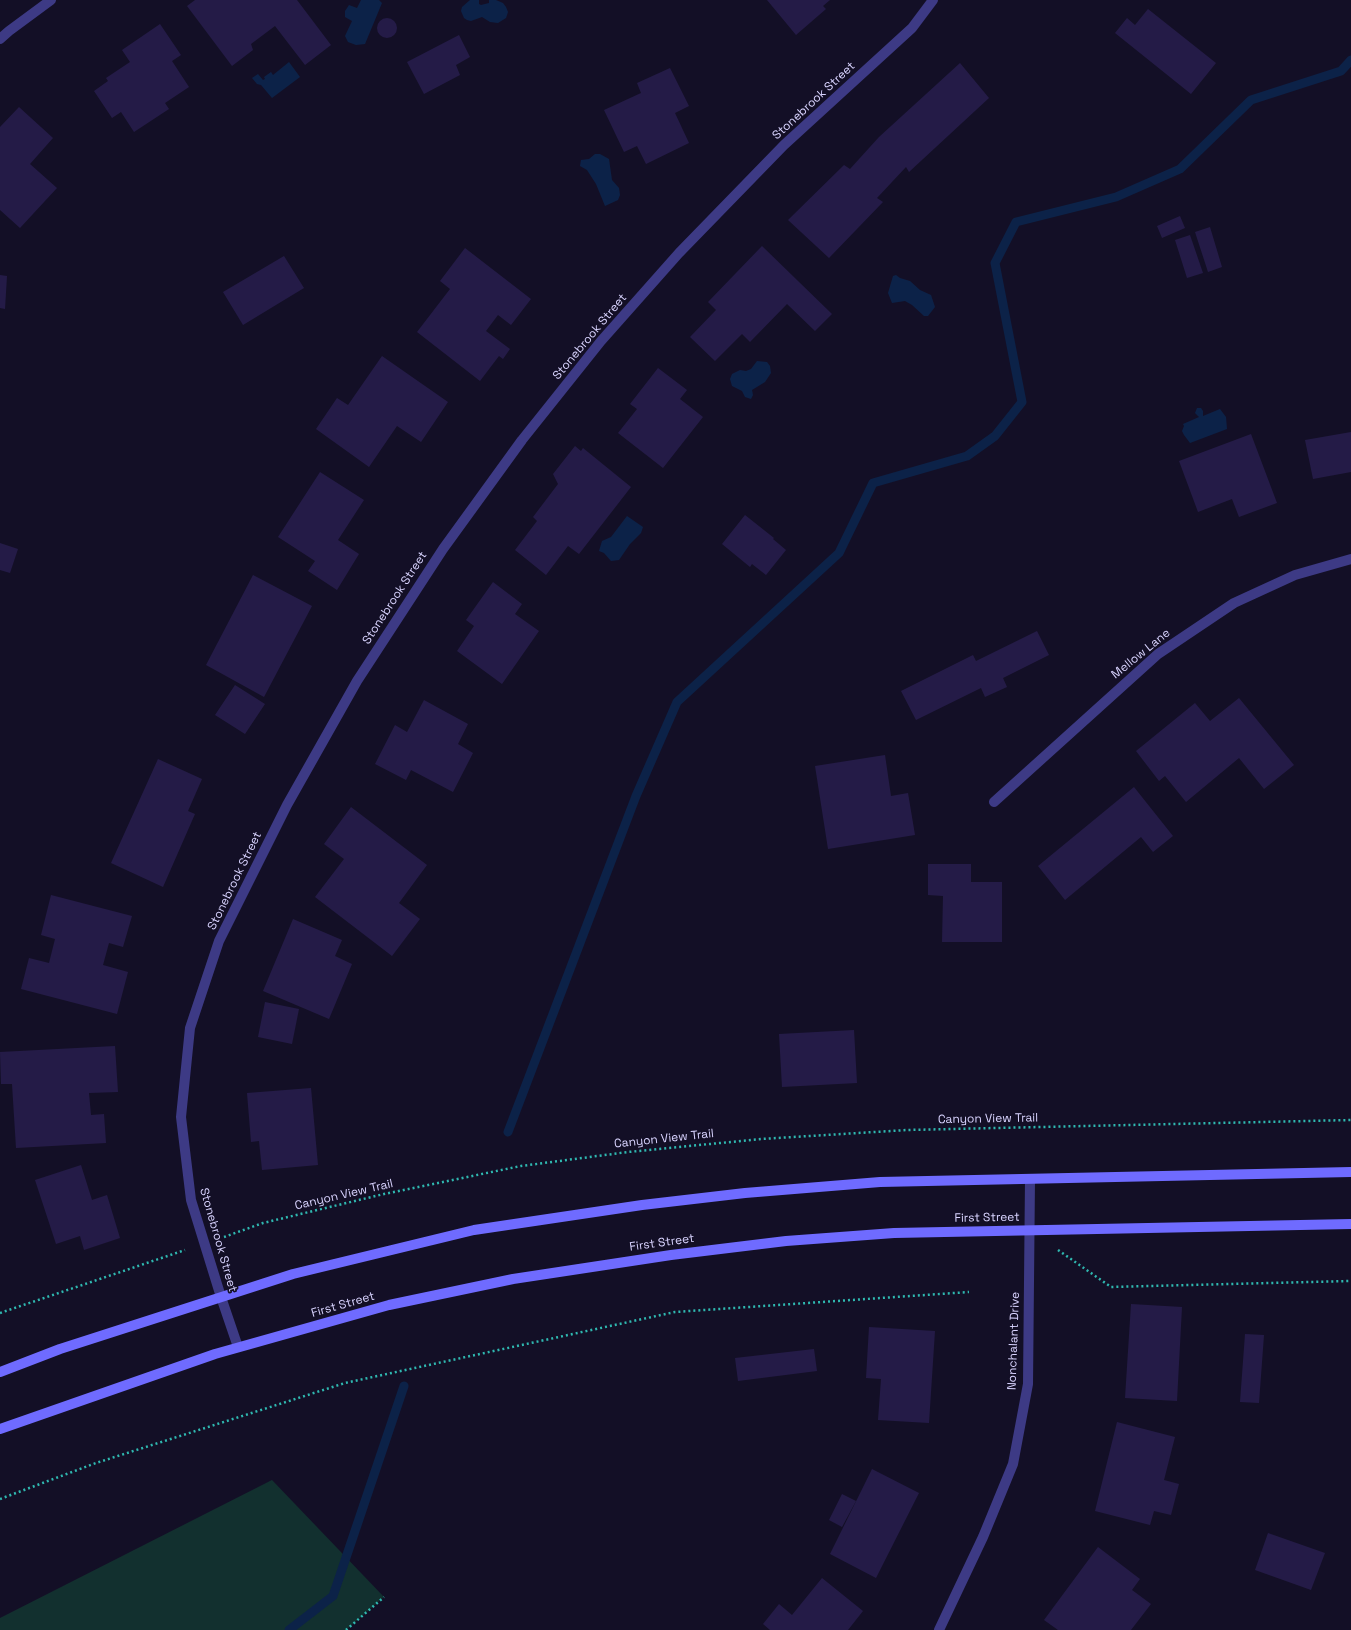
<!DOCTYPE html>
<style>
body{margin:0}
canvas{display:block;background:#130f26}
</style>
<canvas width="1351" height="1630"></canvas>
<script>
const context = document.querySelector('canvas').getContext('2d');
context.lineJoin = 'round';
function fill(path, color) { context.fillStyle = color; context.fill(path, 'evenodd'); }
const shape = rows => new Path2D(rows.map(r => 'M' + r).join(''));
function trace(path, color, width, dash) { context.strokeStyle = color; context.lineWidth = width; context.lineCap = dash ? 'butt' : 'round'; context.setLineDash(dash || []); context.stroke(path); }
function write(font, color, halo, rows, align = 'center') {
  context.font = font + ' "Space Grotesk",sans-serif'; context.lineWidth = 3.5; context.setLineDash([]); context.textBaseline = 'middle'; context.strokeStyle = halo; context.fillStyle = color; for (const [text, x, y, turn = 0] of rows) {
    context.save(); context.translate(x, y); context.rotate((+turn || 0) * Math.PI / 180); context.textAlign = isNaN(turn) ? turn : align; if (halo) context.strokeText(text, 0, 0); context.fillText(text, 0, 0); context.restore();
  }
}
const green = shape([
 [272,1480,384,1597,346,1630,0,1630,0,1618]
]);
const water = shape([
 [361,0,379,0,382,3,365,44,356,45,348,42,345,36,352,21,345,17,345,11,349,5,357,8],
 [470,0,479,0,479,4,481,5,489,3,489,0,496,0,503,3,506,7,508,12,506,18,498,23,490,22,482,17,471,21,467,20,464,18,461,11,462,7],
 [289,62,300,77,272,98,261,85,257,84,252,78,258,74,263,80,265,79,264,77,271,72,273,75],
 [595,154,600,154,609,159,612,180,619,188,620,195,618,200,605,206,596,184,587,170,580,166,581,160,589,159],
 [896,275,900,278,910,281,920,290,931,295,935,307,928,316,924,316,912,305,905,301,892,303,888,293,893,276],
 [757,361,767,362,770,366,771,373,765,382,752,390,753,395,751,399,745,397,742,391,732,386,730,379,732,374,740,370,746,371,751,369],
 [1197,408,1201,408,1203,411,1203,416,1220,409,1226,417,1227,429,1190,443,1184,435,1182,431,1184,426,1183,424,1199,417,1195,413],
 [627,516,643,527,641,533,630,544,619,560,611,561,604,553,599,551,602,541,611,537]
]);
const stream = shape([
 [508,1132,636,796,677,702,839,553,873,483,967,456,995,436,1022,402,995,263,1016,222,1116,197,1180,169,1251,100,1341,71,1351,60],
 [289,1630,333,1596,404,1386]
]);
const building = shape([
 [195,0,297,0,331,45,305,65,275,26,251,44,253,50,232,66,187,6],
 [767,0,830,0,823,6,826,9,796,35],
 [1148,9,1216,63,1191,94,1115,33,1127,18,1135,25],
 '377 28a10 10 0 1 1 20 0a10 10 0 1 1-20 0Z',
 [160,24,181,55,172,61,189,87,165,103,169,109,134,132,121,112,112,118,94,91,108,81,106,78,130,62,122,50],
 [459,35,470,57,456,65,460,75,424,94,407,62],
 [960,63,989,98,909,172,906,167,877,198,883,202,829,258,788,220,844,165,850,169,879,137],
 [670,68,689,106,675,113,689,143,646,164,637,146,624,152,604,110,641,93,637,83],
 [19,107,53,138,30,164,57,188,20,228,0,210,0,127],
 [1180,216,1185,228,1162,238,1157,226],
 [1210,227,1222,267,1208,272,1195,232],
 [1190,235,1203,273,1187,278,1175,240],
 [762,246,832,314,815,331,787,304,750,342,742,334,715,361,690,337,716,310,708,302],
 [465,248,531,299,511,325,498,315,486,331,510,349,503,359,499,356,480,381,417,332,450,289,440,281],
 [284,256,304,288,243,325,223,292],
 [0,275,7,276,5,309,0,308],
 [382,356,448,402,421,442,397,426,369,467,316,429,337,398,348,405],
 [658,368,687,390,680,399,703,417,663,468,618,433,637,409,630,404],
 [1351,432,1351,472,1313,479,1305,440],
 [1251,434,1277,503,1239,517,1232,499,1198,512,1179,461],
 [575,446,581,451,583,448,631,487,579,554,568,546,546,575,515,550,537,521,533,517,558,484,553,474],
 [320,472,364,500,338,540,359,554,337,590,308,571,315,561,278,537],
 [745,515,774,538,773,539,786,550,766,575,752,564,750,567,722,544],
 [0,543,18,549,10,573,0,570],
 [253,575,312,606,264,697,206,665],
 [493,582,522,604,515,614,539,631,502,684,457,651,474,626,466,620],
 [1037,631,1049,655,1003,678,1007,687,985,697,981,688,916,720,901,691,973,655,976,661],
 [235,685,265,704,245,734,215,715],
 [1239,698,1294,765,1264,789,1239,758,1186,802,1165,776,1159,781,1136,751,1195,703,1210,721],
 [424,700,468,724,458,744,473,753,453,792,411,770,406,780,375,764,395,725,407,732],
 [885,755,891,796,908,793,915,835,828,849,815,766],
 [158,759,202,779,188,811,195,814,163,887,111,863],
 [1134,787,1173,836,1153,852,1141,837,1065,900,1038,866],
 [351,807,427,865,399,903,420,919,392,956,315,897,344,859,324,844],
 [928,864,971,864,971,882,1002,882,1002,942,942,942,943,896,928,895],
 [51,895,132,916,123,947,109,943,103,965,128,972,117,1014,21,989,29,958,49,963,55,939,41,935],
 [293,919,342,940,335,956,352,964,329,1019,263,991],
 [265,1002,299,1009,292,1044,258,1037],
 [854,1030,857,1083,782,1087,779,1034],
 [115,1046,118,1092,89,1093,91,1115,104,1114,106,1143,16,1148,12,1084,1,1084,0,1052],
 [311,1088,318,1165,262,1170,259,1141,251,1142,247,1093],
 [81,1165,92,1200,107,1195,120,1238,84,1250,80,1236,56,1244,35,1180],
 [1131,1304,1182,1307,1177,1401,1125,1398],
 [869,1327,935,1331,929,1423,878,1420,881,1379,866,1378],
 [1245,1334,1264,1335,1259,1403,1240,1402],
 [814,1349,817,1371,738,1381,735,1358],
 [1117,1422,1175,1437,1164,1480,1179,1484,1171,1515,1154,1511,1150,1525,1095,1511],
 [872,1469,919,1493,876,1578,830,1554],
 [842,1494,856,1501,842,1527,829,1520],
 [1268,1533,1325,1553,1311,1590,1255,1570],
 [1098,1547,1140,1579,1132,1590,1151,1604,1131,1630,1058,1630,1044,1620],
 [822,1578,863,1611,848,1630,770,1630,763,1624,779,1604,792,1615]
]);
const path = shape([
 [224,1237,263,1223,384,1194,521,1166,628,1152,761,1139,907,1130,1351,1120],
 [1058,1250,1111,1287,1351,1281],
 [0,1313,185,1250],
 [0,1499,96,1463,345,1383,675,1312,969,1292],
 [346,1630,384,1597]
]);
const street = shape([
 [0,39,9,31,51,0],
 [994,802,1158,654,1234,603,1295,575,1351,559],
 [238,1347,221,1297,191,1200,181,1117,190,1028,219,941,287,805,357,681,443,549,522,440,601,341,679,253,784,145,912,28,933,0],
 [939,1630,983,1537,1013,1464,1028,1384,1030,1179]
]);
const secondary = shape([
 [0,1372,60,1349,293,1274,474,1230,642,1205,745,1193,880,1182,1351,1172],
 [0,1429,215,1354,389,1305,513,1279,671,1255,786,1241,894,1233,1351,1224]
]);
const streetNames = [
 ["Stonebrook Street",814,101,-43],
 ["Stonebrook Street",590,337,-50],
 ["Stonebrook Street",395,598,-57],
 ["Mellow Lane",1141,654,-39],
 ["Stonebrook Street",235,881,-64],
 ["Canyon View Trail",988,1119,-1],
 ["Canyon View Trail",664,1139,-6],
 ["Canyon View Trail",344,1195,-13],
 ["First Street",987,1218,-1],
 ["Stonebrook Street",218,1240,74],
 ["First Street",662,1243,-8],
 ["First Street",343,1305,-16],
 ["Nonchalant Drive",1014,1341,-88]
];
fill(green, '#12302f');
fill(water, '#0c2248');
trace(stream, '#0c2248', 9);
fill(building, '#241b47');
trace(path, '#2fb8b0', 2.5, [2, 3]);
trace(street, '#3d3a85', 10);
trace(secondary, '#6f6bff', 10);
write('12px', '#d9d4ff', '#130f26', streetNames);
</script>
